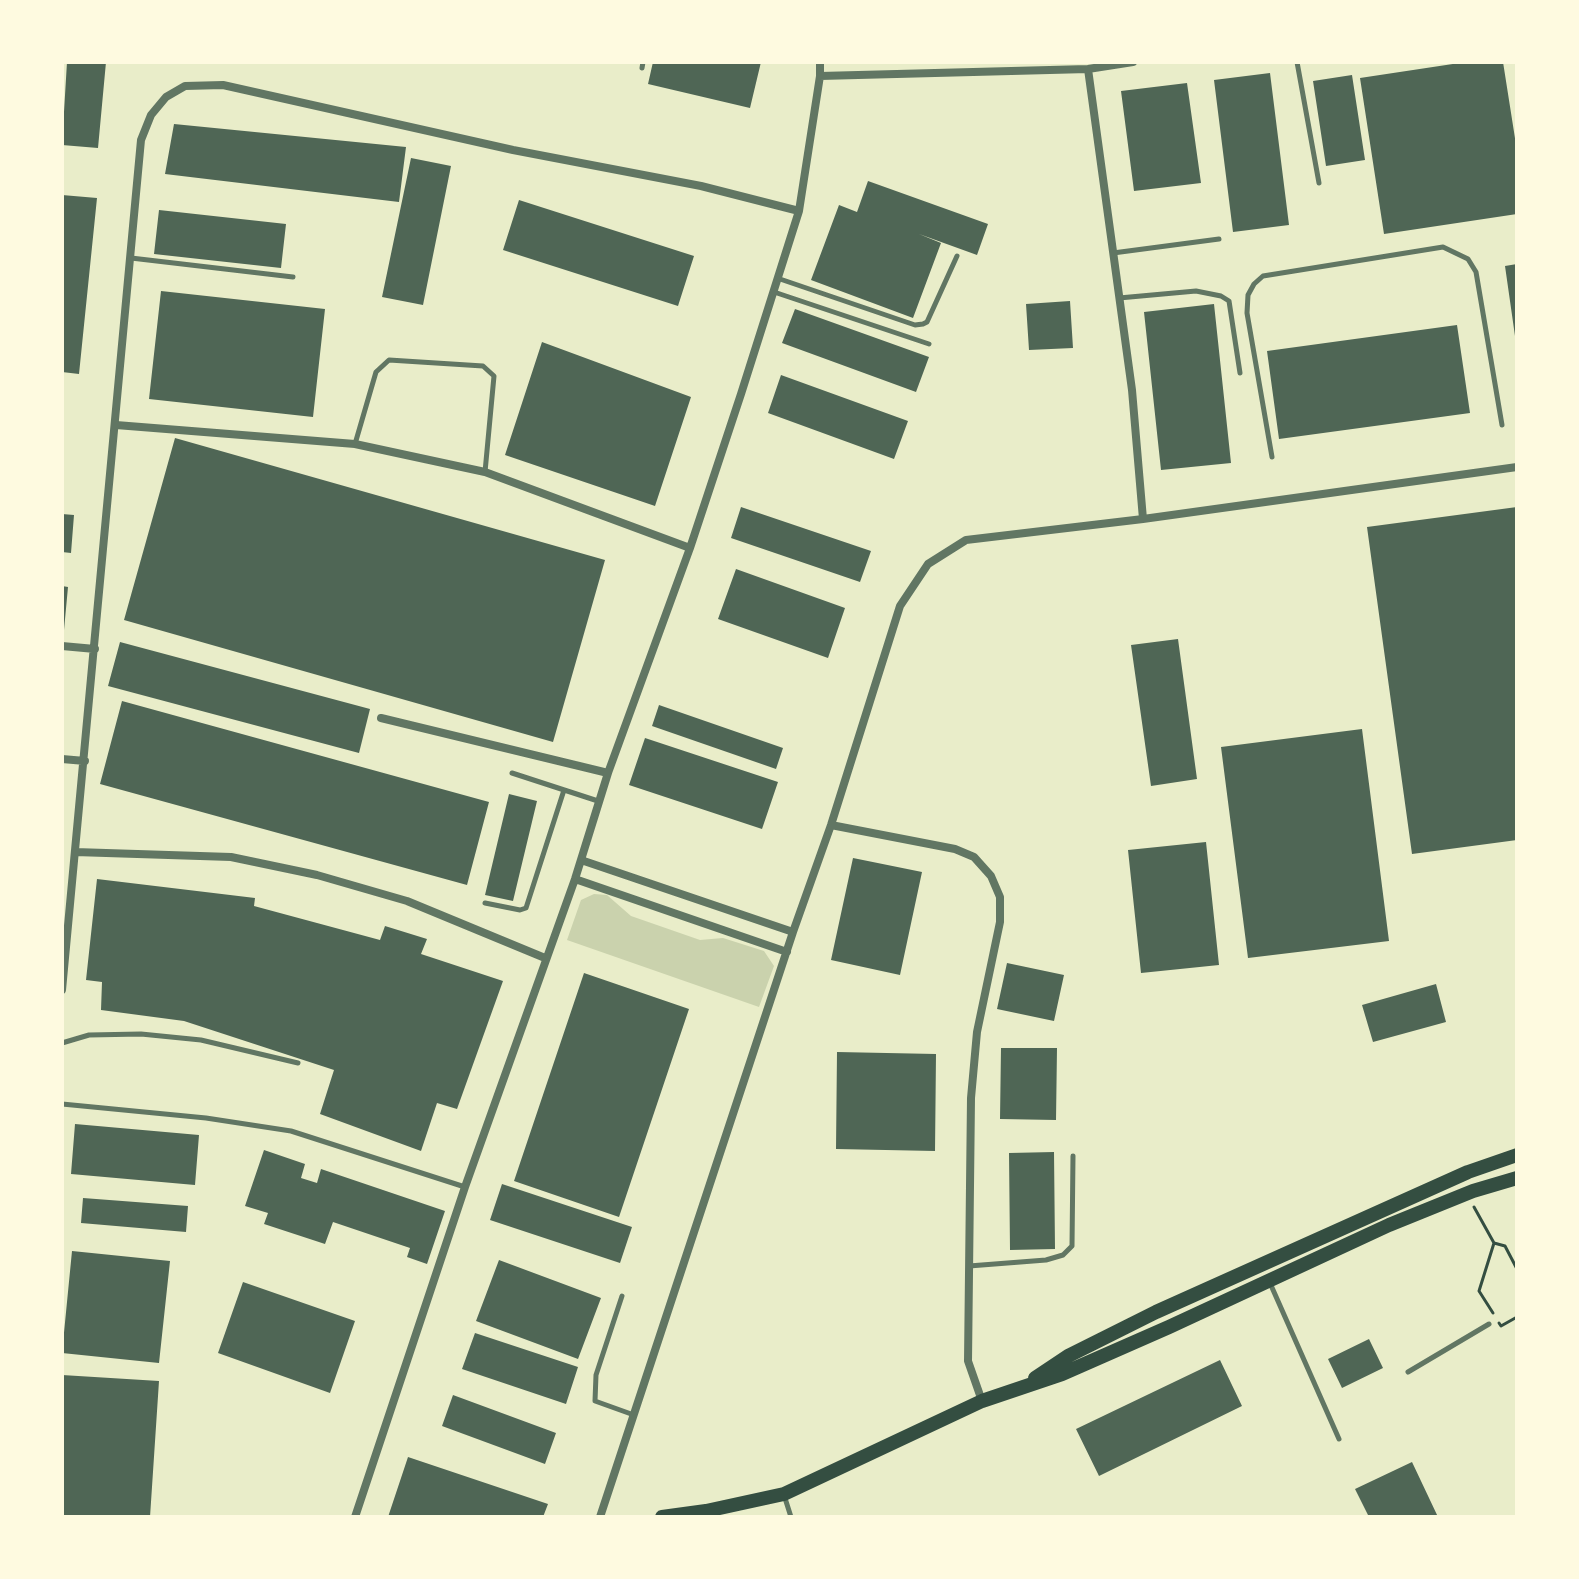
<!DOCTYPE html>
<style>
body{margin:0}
#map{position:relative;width:1579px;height:1579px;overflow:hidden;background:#e9edc9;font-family:Ubuntu,sans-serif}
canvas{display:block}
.frame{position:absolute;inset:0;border:64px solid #fefae0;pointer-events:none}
</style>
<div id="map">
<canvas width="1579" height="1579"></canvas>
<div class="frame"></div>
</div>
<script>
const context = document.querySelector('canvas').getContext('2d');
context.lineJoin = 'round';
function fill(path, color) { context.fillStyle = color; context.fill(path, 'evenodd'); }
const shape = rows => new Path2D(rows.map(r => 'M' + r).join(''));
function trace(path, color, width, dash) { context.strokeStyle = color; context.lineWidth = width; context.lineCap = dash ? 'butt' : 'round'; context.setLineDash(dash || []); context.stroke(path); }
const green = shape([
 [594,894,607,895,631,916,700,940,723,938,764,951,774,966,759,1007,567,940,581,900]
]);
const building = shape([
 [67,62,106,62,98,148,62,145],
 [653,62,761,62,750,108,648,84],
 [1466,62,1503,62,1517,151,1517,214,1384,234,1360,78],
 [1270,73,1289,225,1233,232,1214,80],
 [1352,75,1365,160,1326,166,1313,81],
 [1187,83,1201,183,1134,191,1121,91],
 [174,124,406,147,399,202,165,174],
 [411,158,451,166,423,305,382,297],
 [868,181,988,224,977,255,919,234,941,243,913,318,811,280,839,205,857,212],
 [62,195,97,198,79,374,62,372],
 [519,200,694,256,678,306,503,250],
 [159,210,286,224,281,268,154,254],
 [1517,264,1517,336,1515,336,1505,266],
 [161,291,325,309,313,417,149,399],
 [1070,301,1073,348,1029,350,1026,304],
 [1214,304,1231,463,1161,470,1144,312],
 [795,309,929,357,916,392,782,343],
 [1457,325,1470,413,1279,439,1267,351],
 [542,342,691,397,655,506,505,455],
 [781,375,908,421,894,459,768,413],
 [175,438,605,560,553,742,124,620],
 [741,507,871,551,860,582,731,538],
 [1517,507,1517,840,1412,854,1367,527],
 [62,514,74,515,71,553,62,552],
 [736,569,845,608,828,658,718,619],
 [62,586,68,587,64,630,62,630],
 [1178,639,1197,779,1151,786,1131,645],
 [120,642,370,709,359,753,108,686],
 [122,701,489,802,467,885,100,784],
 [659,705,783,748,776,769,652,726],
 [1362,729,1389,941,1248,958,1221,747],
 [645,738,778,782,762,829,629,785],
 [509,794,537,801,513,901,485,895],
 [1206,842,1219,965,1141,973,1128,850],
 [853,858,922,872,900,975,831,960],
 [97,879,255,898,254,906,380,940,385,926,427,939,421,954,503,981,457,1109,437,1103,421,1151,320,1114,334,1070,184,1021,101,1010,102,982,86,980],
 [1007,963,1064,975,1054,1021,997,1009],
 [584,973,689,1009,619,1217,514,1181],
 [1436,984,1446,1022,1373,1042,1362,1005],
 [1001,1048,1057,1048,1056,1120,1000,1119],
 [837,1052,936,1054,935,1151,836,1149],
 [75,1124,199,1135,195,1185,71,1174],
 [264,1150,305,1164,301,1178,317,1183,321,1169,445,1211,427,1264,407,1257,410,1248,333,1222,325,1244,264,1224,268,1213,245,1206],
 [1054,1152,1055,1249,1010,1250,1009,1153],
 [502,1184,632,1227,620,1263,490,1220],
 [83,1198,188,1206,186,1232,81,1223],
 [72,1251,170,1261,159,1363,62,1353],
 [499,1260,601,1298,578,1359,476,1321],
 [243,1282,355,1321,330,1393,218,1353],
 [475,1333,578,1367,566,1404,462,1369],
 [1369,1339,1383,1368,1342,1388,1328,1359],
 [1220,1360,1242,1406,1099,1476,1076,1429],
 [62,1375,159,1381,150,1517,62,1517],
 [453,1395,556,1433,545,1464,442,1426],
 [408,1457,548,1504,543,1517,388,1517],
 [1412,1462,1438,1517,1369,1517,1355,1489]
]);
const path = shape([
 [1474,1207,1494,1243,1505,1246,1517,1269],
 [1493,1313,1479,1291,1494,1243],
 [1499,1323,1501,1326,1517,1317]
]);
const service = shape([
 [1297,62,1319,183],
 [642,68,643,62],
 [1113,253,1219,239],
 [131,258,293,277],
 [777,278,915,325,923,324,927,322,957,256],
 [774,292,929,344],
 [1119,298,1196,291,1221,296,1229,301,1240,373],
 [355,444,376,372,389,360,483,366,494,376,485,472],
 [1272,457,1247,313,1248,295,1254,284,1263,276,1443,247,1468,259,1476,272,1502,425],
 [512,773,598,801],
 [485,903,520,910,526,908,564,790],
 [62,1043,89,1035,141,1034,201,1040,298,1063],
 [62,1104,206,1118,291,1131,465,1187],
 [969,1266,1046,1260,1063,1255,1072,1246,1073,1156],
 [1270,1283,1339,1439],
 [622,1296,596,1375,595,1401,634,1415],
 [1408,1372,1489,1324],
 [784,1495,791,1517]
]);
const minor = shape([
 [1088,69,1132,390,1143,519],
 [820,76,1088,69,1133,62],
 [116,425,355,444,485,472,690,548],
 [62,646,95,649],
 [381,718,608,773],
 [62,759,85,761],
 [831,825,955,849,974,857,991,876,1000,897,1000,922,977,1032,971,1098,968,1361,982,1401],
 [75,852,231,857,317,875,407,901,545,958],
 [581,860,793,932],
 [575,879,787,952],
 [62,990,141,140,151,115,166,97,185,86,223,85,513,150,701,186,799,211],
 [355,1517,465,1187,575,879,608,773,690,548,741,394,799,211,820,76,820,62],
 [600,1517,793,932,831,825,900,606,928,564,966,540,1143,519,1517,467]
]);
const secondary = shape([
 [1035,1378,1068,1356,1156,1312,1468,1172,1517,1155],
 [662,1517,706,1511,784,1494,982,1401,1062,1374,1169,1327,1389,1225,1473,1191,1517,1178]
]);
fill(green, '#cad2ad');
fill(building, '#4f6655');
trace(path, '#344e41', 3);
trace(service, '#617663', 5);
trace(minor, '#617663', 8);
trace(secondary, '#344e41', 14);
</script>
